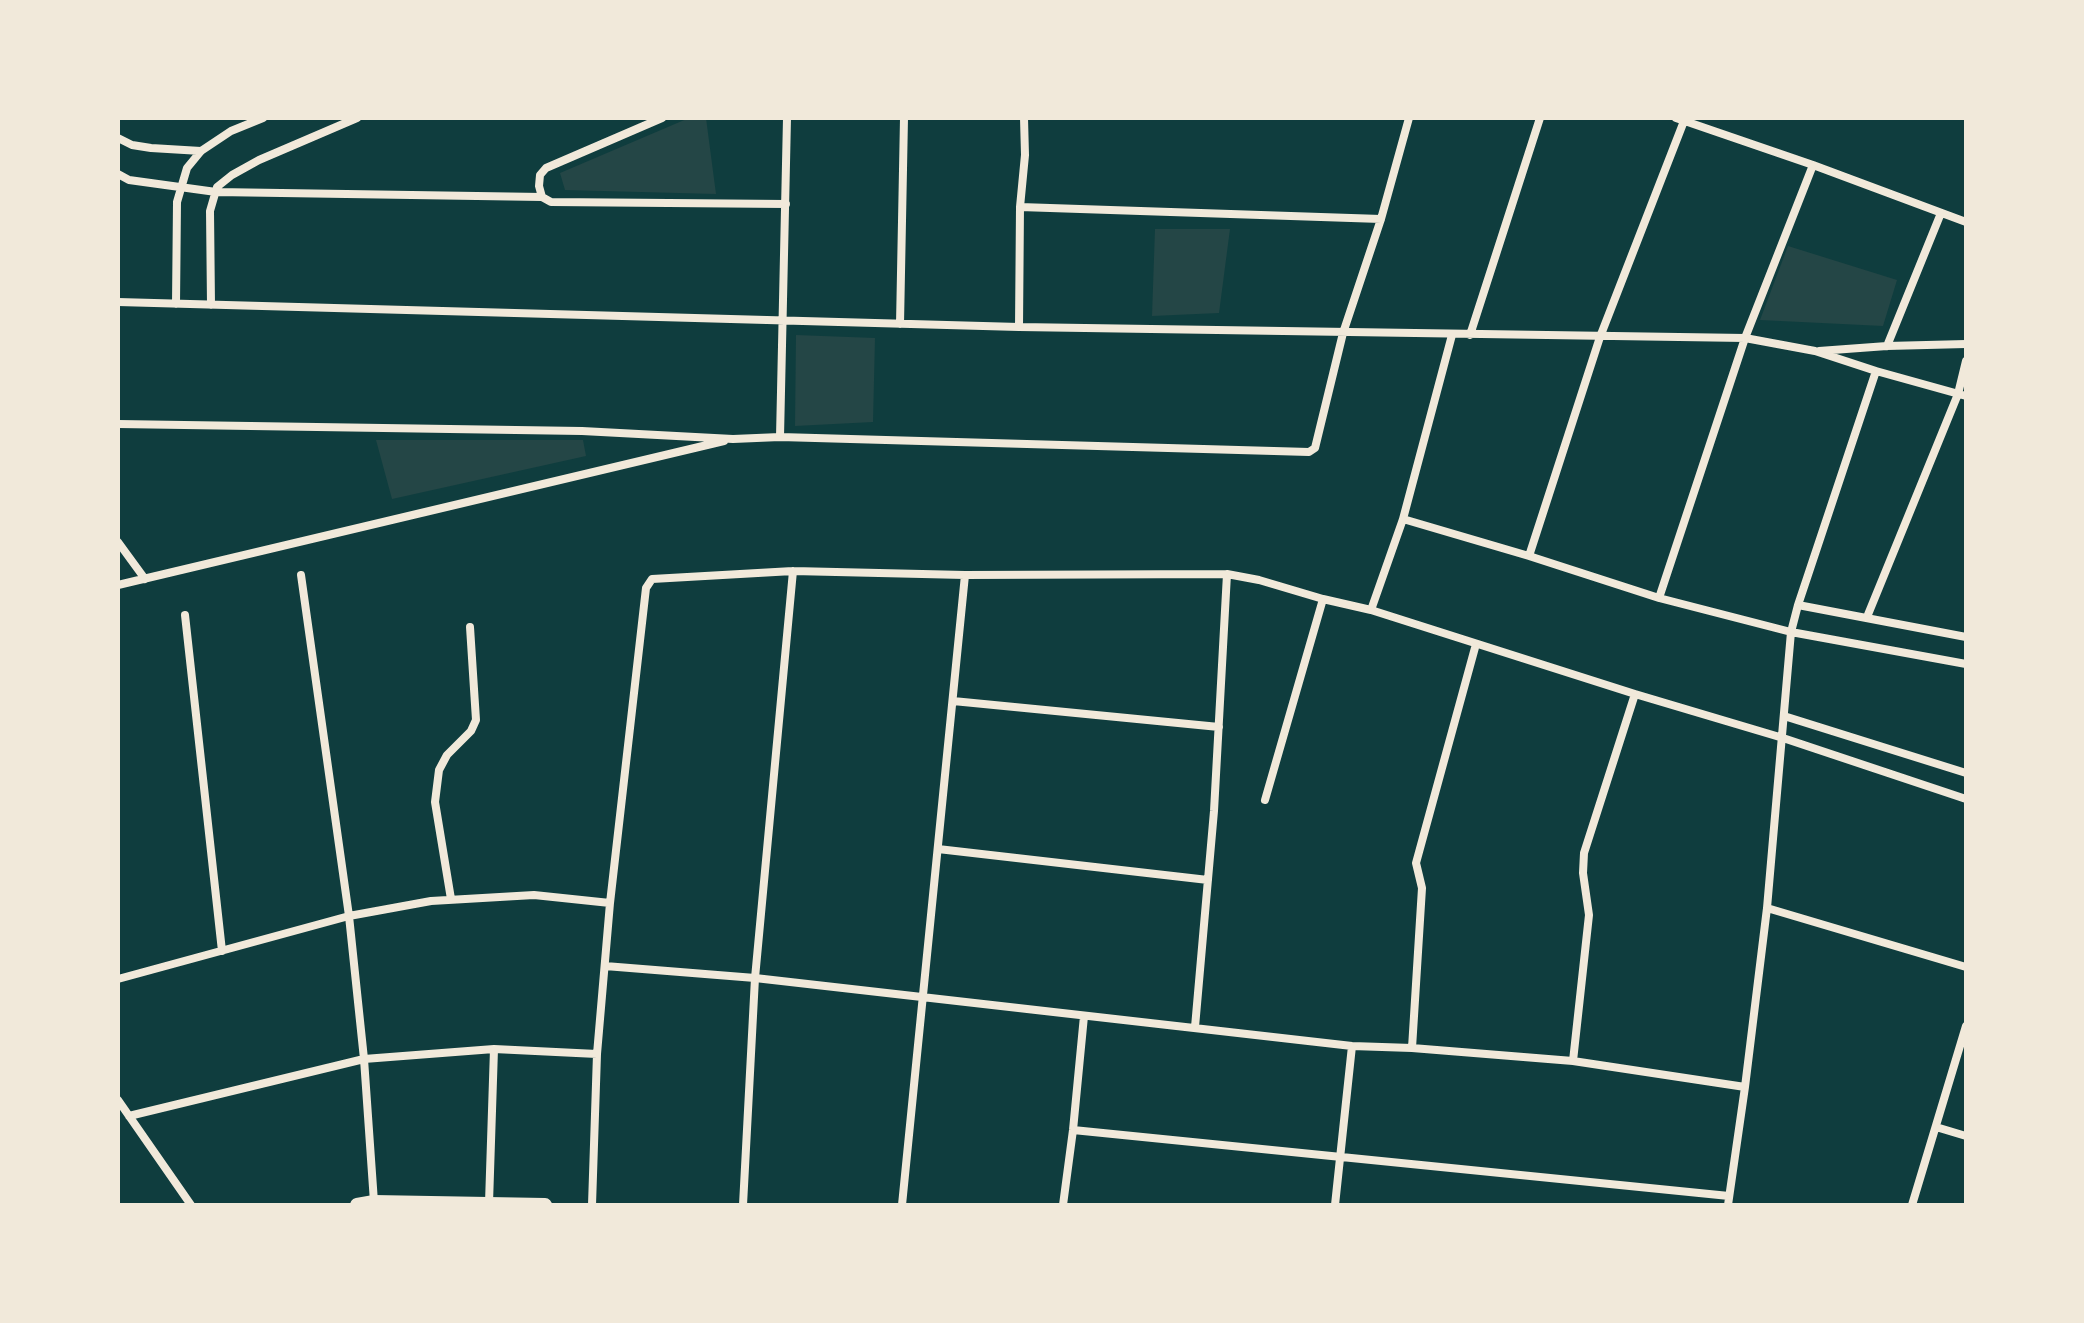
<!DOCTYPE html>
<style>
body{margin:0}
#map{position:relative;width:2084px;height:1323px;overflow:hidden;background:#0f3d3e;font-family:Lato,sans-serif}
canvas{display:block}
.frame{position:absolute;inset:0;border:120px solid #f1e9da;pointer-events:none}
</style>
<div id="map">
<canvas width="2084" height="1323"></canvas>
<div class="frame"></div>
</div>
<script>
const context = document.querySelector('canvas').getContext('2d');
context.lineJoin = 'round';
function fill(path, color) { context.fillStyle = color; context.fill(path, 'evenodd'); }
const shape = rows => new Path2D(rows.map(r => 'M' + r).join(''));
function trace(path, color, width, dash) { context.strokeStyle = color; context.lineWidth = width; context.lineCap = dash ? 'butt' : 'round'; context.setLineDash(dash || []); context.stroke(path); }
const green = shape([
 [689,118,706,118,716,194,565,190,560,173],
 [1155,229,1230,229,1219,313,1152,316],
 [1788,246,1897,280,1883,326,1760,320],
 [796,335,875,338,873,422,795,426],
 [376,440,583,440,586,456,392,499]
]);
const minor = shape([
 [1676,118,1813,165,1966,222],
 [118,138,132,145,151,148,201,151],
 [118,174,129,180,216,192,542,197,551,202,786,204],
 [542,197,539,186,540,175,546,168,662,118],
 [1020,207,1381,219],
 [118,302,1019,327,1745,338,1815,351,1876,371,1966,396],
 [176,304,177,202,187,168,201,151,231,131,263,118],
 [211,305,210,211,217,187,232,175,259,160,357,118],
 [900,324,904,118],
 [1019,327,1020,207,1025,155,1024,118],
 [1470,335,1540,118],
 [1887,346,1941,213],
 [1819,351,1887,346,1966,344],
 [118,424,582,431,733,439,780,437,1309,452,1315,448,1343,333,1381,219,1409,118],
 [780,437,787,118],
 [1403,519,1529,556,1659,598,1791,632,1966,664],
 [118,542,145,579],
 [1529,556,1600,337,1684,121],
 [301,575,349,916,364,1059,374,1202],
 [118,585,724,441],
 [1659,598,1745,338,1813,165],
 [1798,605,1966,637],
 [1371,610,1403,519,1452,335],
 [185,615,222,951],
 [1867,617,1958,394,1966,361],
 [953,701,1219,727],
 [1784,716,1966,773],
 [1265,800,1323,599],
 [938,849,1208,880],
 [451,899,435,802,439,770,447,755,471,731,476,720,470,627],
 [1767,908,1966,967],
 [605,966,755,978,1352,1046,1412,1048,1573,1061,1745,1087],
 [118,979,349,916,431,901,534,895,610,903],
 [1195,1027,1214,811,1227,574],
 [1412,1048,1422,888,1416,863,1476,644],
 [1573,1061,1589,915,1583,873,1584,853,1635,694],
 [118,1100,191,1205],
 [129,1116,364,1059,494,1049,597,1054],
 [1936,1127,1966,1136],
 [1073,1130,1729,1196],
 [489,1203,494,1049],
 [592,1205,597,1054,610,903,646,588,652,579,793,571,965,575,1227,574,1259,580,1323,599,1371,610,1635,694,1783,738,1966,799],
 [743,1205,755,978,793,571],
 [902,1205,965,575],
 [1063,1205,1073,1130,1084,1016],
 [1335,1205,1352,1046],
 [1728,1205,1745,1087,1767,908,1791,632,1798,605,1876,371],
 [1912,1205,1966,1026]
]);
const secondary = shape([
 [357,1205,374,1202,545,1205]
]);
fill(green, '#244646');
trace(minor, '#f1e9da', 8);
trace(secondary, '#f1e9da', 14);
</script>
